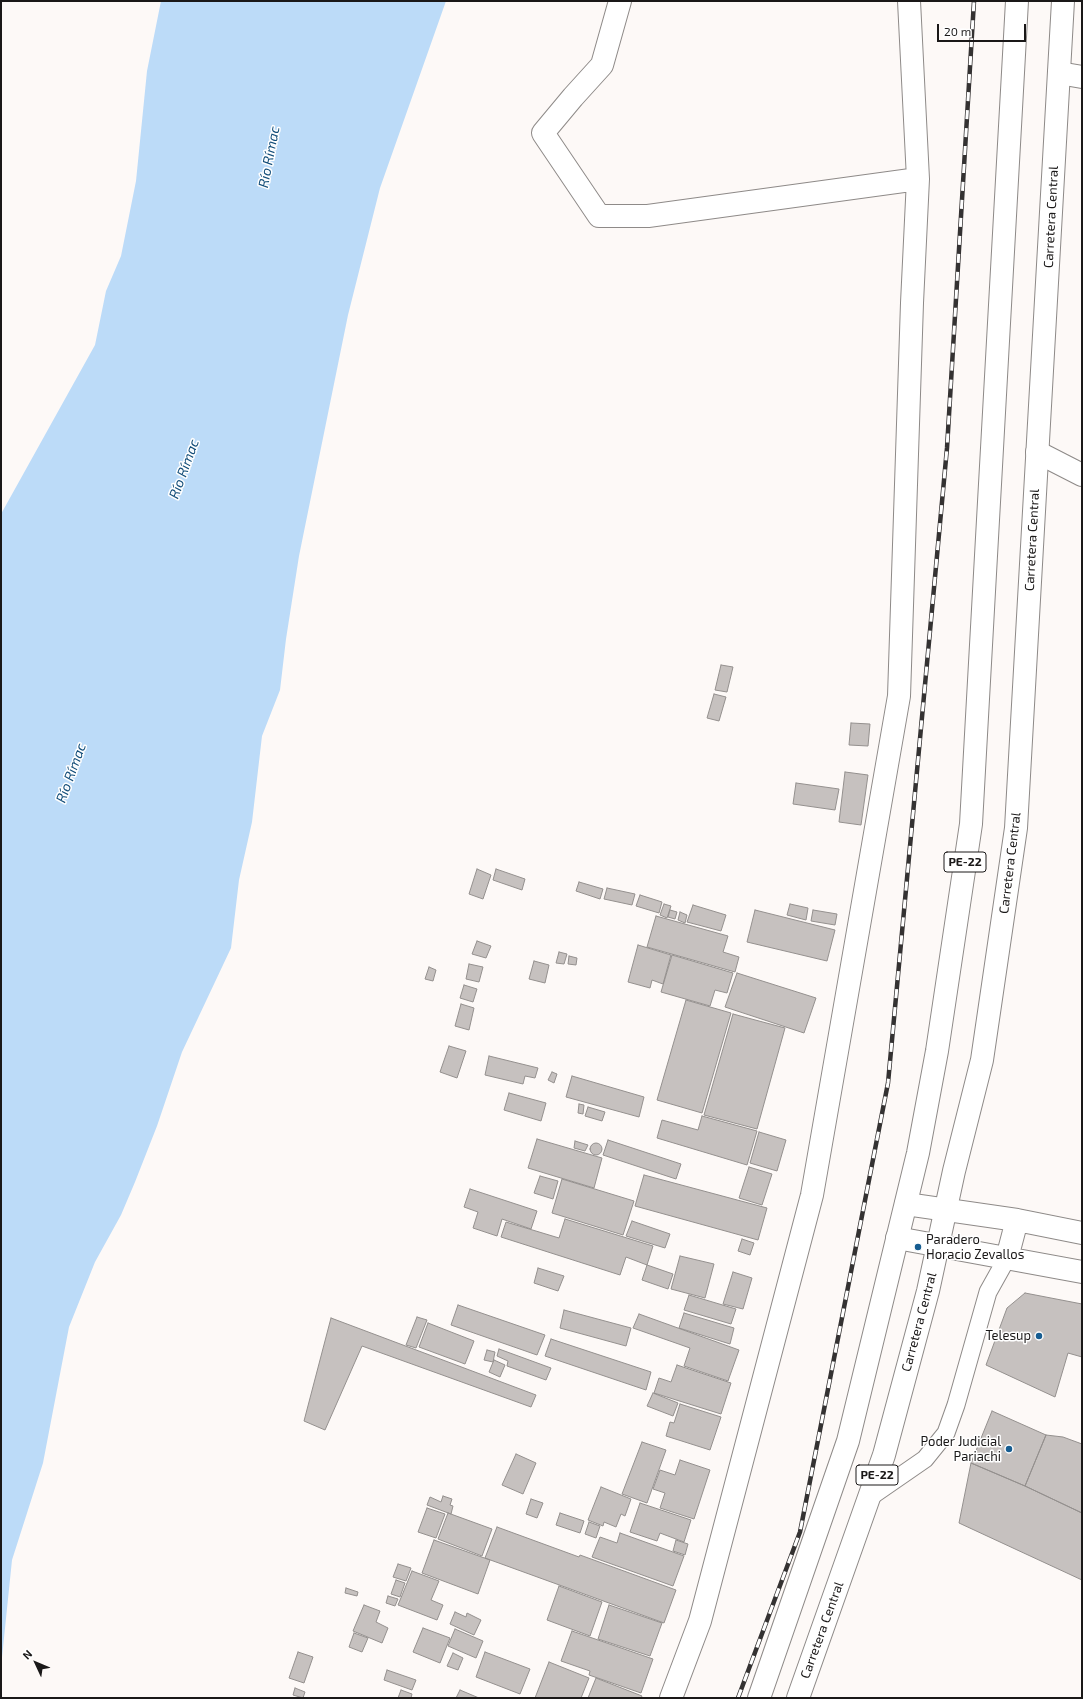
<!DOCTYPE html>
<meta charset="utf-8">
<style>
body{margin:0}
#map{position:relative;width:1083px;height:1699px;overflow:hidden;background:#fdf9f7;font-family:"Exo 2",sans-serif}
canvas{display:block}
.frame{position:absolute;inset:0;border:2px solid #1a1818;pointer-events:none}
.north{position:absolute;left:16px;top:1643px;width:40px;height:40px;-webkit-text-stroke:3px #fff;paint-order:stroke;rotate:314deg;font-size:11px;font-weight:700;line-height:16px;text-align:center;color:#1a1818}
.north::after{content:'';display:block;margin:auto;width:14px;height:18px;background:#1a1818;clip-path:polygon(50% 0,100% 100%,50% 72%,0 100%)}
.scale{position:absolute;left:937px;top:24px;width:89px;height:18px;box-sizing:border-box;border:2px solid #1a1818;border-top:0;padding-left:5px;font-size:12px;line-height:14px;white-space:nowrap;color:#1a1818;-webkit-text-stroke:3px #fff;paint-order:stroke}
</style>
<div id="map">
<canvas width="1083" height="1699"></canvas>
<div class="frame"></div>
<div class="north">N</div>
<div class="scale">20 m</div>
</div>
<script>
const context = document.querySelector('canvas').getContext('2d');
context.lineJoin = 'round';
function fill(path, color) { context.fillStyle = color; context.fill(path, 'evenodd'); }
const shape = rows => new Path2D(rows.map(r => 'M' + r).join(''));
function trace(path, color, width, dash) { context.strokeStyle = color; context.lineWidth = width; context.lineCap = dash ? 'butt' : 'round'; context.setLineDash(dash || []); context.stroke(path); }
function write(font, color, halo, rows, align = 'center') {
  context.font = font + ' "Exo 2",sans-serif'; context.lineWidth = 3; context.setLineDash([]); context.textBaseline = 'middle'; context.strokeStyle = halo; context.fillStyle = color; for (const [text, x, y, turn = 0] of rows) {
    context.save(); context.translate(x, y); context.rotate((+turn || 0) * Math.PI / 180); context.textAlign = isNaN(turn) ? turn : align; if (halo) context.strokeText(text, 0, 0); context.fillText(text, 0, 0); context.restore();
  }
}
const water = shape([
 [161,1,446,1,380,188,348,315,299,556,286,639,280,690,262,736,252,822,239,880,231,948,182,1052,157,1126,135,1182,121,1215,95,1262,69,1327,43,1463,12,1560,1,1667,1,514,95,345,106,291,121,256,136,181,147,71]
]);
const building = shape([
 [721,665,733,667,727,692,715,690,721,665],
 [714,694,726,697,719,721,707,718,714,694],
 [851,723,870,724,868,746,849,745,851,723],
 [845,772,868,775,861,825,839,822,845,772],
 [796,783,839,789,835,810,793,804,796,783],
 [477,869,491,875,483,899,469,894,477,869],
 [496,869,525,879,522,890,493,880,496,869],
 [579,882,603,889,600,899,576,891,579,882],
 [607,888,635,894,632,905,604,899,607,888],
 [640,895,662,902,659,913,636,906,640,895],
 [664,904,671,906,667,918,660,915,664,904],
 [790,904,808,908,806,920,787,915,790,904],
 [693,905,726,915,721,931,687,922,693,905],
 [670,910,677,912,675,919,668,917,670,910],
 [755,910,835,930,827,961,747,942,755,910],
 [813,910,837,914,835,925,811,921,813,910],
 [680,912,687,915,685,923,678,920,680,912],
 [656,916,728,936,723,952,739,957,735,972,647,947,656,916],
 [477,941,491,946,486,958,472,954,477,941],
 [638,945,671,955,663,984,652,980,650,988,628,982,638,945],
 [559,952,567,954,564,964,556,963,559,952],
 [672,955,733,973,727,993,715,990,710,1006,661,992,672,955],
 [569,956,577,958,576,965,568,964,569,956],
 [534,961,549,965,545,983,529,979,534,961],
 [469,964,483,967,479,982,466,979,469,964],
 [429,967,436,970,433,981,425,979,429,967],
 [737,973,816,998,804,1033,725,1007,737,973],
 [464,985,477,989,473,1002,460,998,464,985],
 [686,1000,731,1013,702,1113,657,1100,686,1000],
 [461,1004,474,1008,469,1030,455,1026,461,1004],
 [733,1014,785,1028,757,1129,704,1115,733,1014],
 [449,1046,466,1051,457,1078,440,1072,449,1046],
 [489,1056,538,1068,535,1078,525,1076,523,1084,485,1075,489,1056],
 [552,1072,557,1074,554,1083,548,1080,552,1072],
 [572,1076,644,1097,639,1117,566,1097,572,1076],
 [509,1093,546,1103,541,1121,504,1110,509,1093],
 [579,1104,584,1105,583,1114,578,1113,579,1104],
 [588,1107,605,1112,602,1121,585,1116,588,1107],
 [702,1116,757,1131,747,1165,657,1138,662,1120,698,1130,702,1116],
 [759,1132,786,1140,777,1171,750,1163,759,1132],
 [537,1139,602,1158,594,1188,528,1168,537,1139],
 [608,1140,681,1164,676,1179,603,1155,608,1140],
 [575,1141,588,1145,585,1151,574,1148,575,1141],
 '590 1149a6 6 0 1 1 12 0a6 6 0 1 1-12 0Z',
 [749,1167,772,1174,762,1205,739,1198,749,1167],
 [644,1175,767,1208,758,1240,635,1206,644,1175],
 [540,1176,558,1181,553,1199,534,1193,540,1176],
 [562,1179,634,1201,623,1235,552,1213,562,1179],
 [470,1189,537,1211,531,1229,502,1219,497,1236,473,1228,478,1212,464,1207,470,1189],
 [565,1219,653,1246,647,1265,626,1257,620,1275,501,1237,506,1222,559,1238,565,1219],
 [632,1221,670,1234,665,1248,626,1236,632,1221],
 [742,1239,754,1243,750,1255,738,1251,742,1239],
 [680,1256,714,1264,705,1298,671,1289,680,1256],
 [647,1265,673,1274,668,1289,642,1280,647,1265],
 [538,1268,564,1276,558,1291,534,1283,538,1268],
 [733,1272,752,1278,743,1309,723,1304,733,1272],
 [1025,1293,1082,1304,1082,1357,1068,1353,1055,1397,986,1365,1007,1308,1025,1293],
 [689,1295,736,1309,731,1324,684,1310,689,1295],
 [458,1305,545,1335,537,1355,451,1325,458,1305],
 [564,1310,631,1328,626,1346,560,1328,564,1310],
 [684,1313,734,1328,730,1344,679,1328,684,1313],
 [639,1314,739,1350,728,1381,684,1366,690,1348,633,1328,639,1314],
 [417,1317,427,1320,416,1348,406,1345,417,1317],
 [331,1318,536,1395,531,1407,362,1346,325,1430,304,1421,331,1318],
 [428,1323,474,1341,465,1364,419,1347,428,1323],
 [551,1339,651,1372,646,1390,545,1356,551,1339],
 [499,1349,551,1368,546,1380,507,1366,508,1361,497,1356,499,1349],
 [487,1350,495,1352,493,1362,484,1360,487,1350],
 [494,1360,505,1365,500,1377,489,1372,494,1360],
 [677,1365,731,1383,721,1414,654,1393,659,1378,671,1382,677,1365],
 [653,1393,678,1403,673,1416,647,1406,653,1393],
 [680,1404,721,1417,710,1450,666,1436,670,1422,674,1423,680,1404],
 [992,1411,1046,1435,1025,1486,971,1463,992,1411],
 [1046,1435,1063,1437,1082,1444,1082,1513,1025,1486,1046,1435],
 [642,1442,666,1450,647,1503,622,1494,642,1442],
 [516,1454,536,1463,523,1494,502,1485,516,1454],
 [680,1460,710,1470,694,1519,660,1508,665,1493,653,1489,660,1470,675,1475,680,1460],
 [971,1463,1025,1486,1082,1513,1082,1580,959,1523,971,1463],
 [601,1487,631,1499,625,1516,621,1514,616,1527,604,1522,603,1526,588,1520,601,1487],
 [443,1496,452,1499,450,1505,453,1506,451,1514,427,1505,430,1497,441,1502,443,1496],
 [531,1499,543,1503,537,1518,526,1514,531,1499],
 [640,1503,691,1520,684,1542,660,1533,657,1541,630,1532,640,1503],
 [427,1508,445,1514,436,1538,418,1532,427,1508],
 [448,1513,492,1529,482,1556,438,1539,448,1513],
 [560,1513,584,1521,580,1533,556,1525,560,1513],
 [589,1522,600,1526,596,1538,585,1534,589,1522],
 [497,1527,579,1557,580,1555,676,1590,664,1623,485,1558,497,1527],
 [620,1533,684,1556,673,1586,592,1557,600,1537,617,1543,620,1533],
 [434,1540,490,1560,478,1594,422,1573,434,1540],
 [676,1540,688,1544,685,1555,673,1551,676,1540],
 [398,1564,411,1568,406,1581,393,1577,398,1564],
 [412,1571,439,1581,431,1600,443,1605,437,1620,398,1605,412,1571],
 [396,1580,405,1583,400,1597,391,1594,396,1580],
 [559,1586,602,1602,590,1636,547,1620,559,1586],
 [346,1588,358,1592,357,1596,345,1593,346,1588],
 [388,1596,398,1599,395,1606,386,1603,388,1596],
 [364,1605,380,1611,376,1622,388,1628,382,1643,353,1631,364,1605],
 [609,1605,662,1623,650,1656,598,1639,609,1605],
 [455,1612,466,1617,467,1613,481,1620,474,1635,450,1624,455,1612],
 [423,1628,450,1638,440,1663,413,1652,423,1628],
 [455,1629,483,1641,476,1658,448,1646,455,1629],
 [572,1631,653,1659,641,1693,589,1675,590,1671,561,1661,572,1631],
 [354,1633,368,1638,362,1652,349,1647,354,1633],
 [298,1652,313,1657,304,1683,289,1678,298,1652],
 [485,1652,530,1669,520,1694,476,1677,485,1652],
 [453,1653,463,1658,458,1670,447,1666,453,1653],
 [549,1662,589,1678,581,1698,535,1698,549,1662],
 [387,1670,416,1680,412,1690,384,1680,387,1670],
 [596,1678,642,1696,641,1698,588,1698,596,1678],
 [295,1688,305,1692,303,1698,293,1695,295,1688],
 [401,1690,412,1694,411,1698,398,1698,401,1690],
 [460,1690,479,1698,456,1698,460,1690]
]);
const lane = shape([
 [870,1497,925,1459,946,1433,956,1405,988,1292,1007,1258]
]);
const street = shape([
 [620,1,602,65,573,97,543,133,599,216,648,216,918,179],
 [1059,73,1082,77],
 [1037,452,1082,475],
 [671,1698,700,1621,812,1195,899,696,912,303,918,179,909,1]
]);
const secondary = shape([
 [906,1204,1017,1220,1082,1233],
 [897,1238,1082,1272],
 [1007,1258,1017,1220]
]);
const highway = shape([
 [759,1698,848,1441,918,1153,937,1051,971,824,1017,1],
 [798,1698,884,1455,928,1291,954,1171,982,1060,1016,828,1063,1]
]);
const rail = shape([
 [738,1698,800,1532,888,1083,947,448,974,1]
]);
const markers = [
 [918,1247,4,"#175d91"],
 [1039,1336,4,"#175d91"],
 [1009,1449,4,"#175d91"]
];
const shields = [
 [965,862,42],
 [877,1475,42]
];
const shieldNames = [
 ["PE-22",965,862],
 ["PE-22",877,1475]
];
const streetNames = [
 ["Carretera Central",1051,217,-87],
 ["Carretera Central",1032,540,-87],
 ["Carretera Central",1010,863,-83],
 ["Carretera Central",919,1322,-75],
 ["Carretera Central",822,1630,-70]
];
const poiNames = [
 ["Paradero",926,1240,"left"],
 ["Horacio Zevallos",926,1255,"left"],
 ["Telesup",1031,1336],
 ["Poder Judicial",1001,1442],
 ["Pariachi",1001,1457]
];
const waterNames = [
 ["Río Rímac",269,157,-79],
 ["Río Rímac",184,469,-70],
 ["Río Rímac",71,773,-70]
];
fill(water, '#bcdbf8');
fill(building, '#c6c1bf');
trace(building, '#94908e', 1);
trace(lane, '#8e8a88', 19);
trace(street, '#8e8a88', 24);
trace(secondary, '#8e8a88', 24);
trace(highway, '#8e8a88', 24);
trace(lane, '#fff', 17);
trace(street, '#fff', 22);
trace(secondary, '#fff', 22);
trace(highway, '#fff', 22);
trace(rail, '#343232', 4.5);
trace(rail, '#fff', 3, [9]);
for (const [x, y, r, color] of markers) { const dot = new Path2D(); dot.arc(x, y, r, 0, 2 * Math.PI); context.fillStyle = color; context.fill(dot); trace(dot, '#fff', 1.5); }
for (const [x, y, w] of shields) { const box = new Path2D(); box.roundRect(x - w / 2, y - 10, w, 20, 3); context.fillStyle = '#fff'; context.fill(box); trace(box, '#1a1818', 1); }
write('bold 12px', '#1a1818', null, shieldNames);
write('13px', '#1a1818', '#fff', streetNames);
write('13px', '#1a1818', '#fff', poiNames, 'right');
write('italic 14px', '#134e7a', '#fff', waterNames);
</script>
